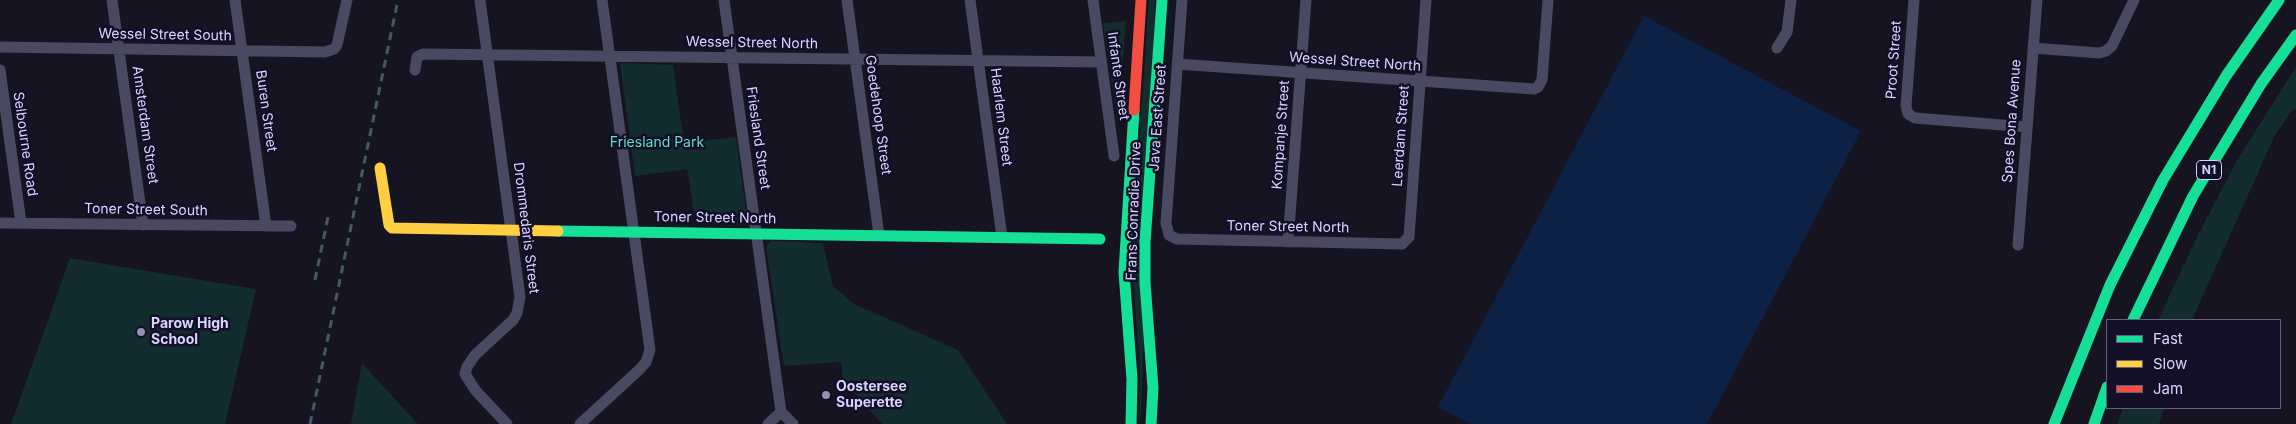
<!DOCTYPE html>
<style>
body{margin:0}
#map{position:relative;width:2296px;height:424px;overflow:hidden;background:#161421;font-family:Inter,sans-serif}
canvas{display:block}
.legend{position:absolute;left:2106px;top:319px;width:175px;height:90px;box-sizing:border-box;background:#130f26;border:1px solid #625e7d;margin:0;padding:6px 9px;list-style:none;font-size:15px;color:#d9d4ff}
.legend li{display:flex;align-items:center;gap:10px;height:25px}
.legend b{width:25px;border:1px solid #625e7d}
</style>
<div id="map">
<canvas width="2296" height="424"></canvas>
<ul class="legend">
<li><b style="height:6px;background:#16e098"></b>Fast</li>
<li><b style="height:6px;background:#ffcf43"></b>Slow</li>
<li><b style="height:6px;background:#f24e42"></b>Jam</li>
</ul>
</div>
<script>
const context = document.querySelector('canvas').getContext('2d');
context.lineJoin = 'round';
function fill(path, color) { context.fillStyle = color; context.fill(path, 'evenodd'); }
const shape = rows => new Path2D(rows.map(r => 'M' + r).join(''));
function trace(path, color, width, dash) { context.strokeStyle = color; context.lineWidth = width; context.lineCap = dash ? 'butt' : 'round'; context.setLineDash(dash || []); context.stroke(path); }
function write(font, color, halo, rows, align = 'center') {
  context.font = font + ' Inter,sans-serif'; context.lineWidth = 5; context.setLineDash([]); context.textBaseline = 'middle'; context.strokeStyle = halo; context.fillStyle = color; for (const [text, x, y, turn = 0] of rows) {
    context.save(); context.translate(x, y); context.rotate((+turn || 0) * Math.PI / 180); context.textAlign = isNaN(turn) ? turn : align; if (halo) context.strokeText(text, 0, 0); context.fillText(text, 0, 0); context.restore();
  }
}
const green = shape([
 [1149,0,1155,0,1141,413,1139,424,1140,370,1131,254],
 [1126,21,1118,125,1103,23],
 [622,63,673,65,684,143,736,137,748,225,696,224,687,169,635,176,620,64],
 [2296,67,2296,109,2293,109,2275,135,2192,320,2158,320,2197,237,2237,160],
 [771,241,823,243,833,286,854,304,958,350,1007,424,882,424,843,380,841,362,784,366,766,247],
 [70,258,256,289,225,424,11,424],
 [362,363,372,374,418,424,351,424],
 [2123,408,2164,408,2159,424,2117,424]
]);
const water = shape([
 [1644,16,1861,131,1707,424,1470,424,1438,407]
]);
const street = shape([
 [112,0,143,225],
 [235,0,266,226],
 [480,0,520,297,517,313,513,320,475,355,467,367,465,374,476,391,507,424],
 [724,0,781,412,793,424],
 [847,0,879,235],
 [970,0,1002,237],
 [1093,0,1114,156],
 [1182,0,1166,223,1169,235,1177,239,1402,244,1409,237,1426,0],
 [1914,0,1906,106,1908,114,1915,118,2027,127],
 [0,47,325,52,334,49,337,45,347,0],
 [1777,48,1787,32,1791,0],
 [2033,48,2099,53,2106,51,2112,46,2134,0],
 [1177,64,1534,89,1538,87,1542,80,1548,0],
 [0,70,21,223],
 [415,70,417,57,423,54,1101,62],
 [0,223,291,226],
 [1288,242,1306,0],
 [2018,245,2037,0],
 [580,424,640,369,646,362,650,350,602,0],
 [768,424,781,412]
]);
const fast = shape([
 [558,231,1100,239],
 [2133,320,2193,196,2261,84,2296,35],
 [1131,424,1132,379,1124,272,1134,110],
 [1151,424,1153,388,1145,283,1145,242,1162,0],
 [2054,424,2110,285,2163,180,2226,76,2279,0],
 [2094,424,2107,387]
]);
const slow = shape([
 [380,168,389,225,392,228,558,231]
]);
const jam = shape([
 [1134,110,1141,0]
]);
const rail = shape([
 [315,280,328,217],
 [310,424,398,0]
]);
const markers = [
 [141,332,5,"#9591b1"],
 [826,395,5,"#9591b1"]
];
const shields = [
 [2209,170,25]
];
const shieldNames = [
 ["N1",2209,170]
];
const streetNames = [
 ["Wessel Street South",165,35,1],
 ["Wessel Street North",752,43,1],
 ["Proot Street",1894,60,-86],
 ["Wessel Street North",1355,62,4],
 ["Infante Street",1118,76,82],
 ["Buren Street",266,111,82],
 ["Goedehoop Street",878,115,82],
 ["Haarlem Street",1001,117,83],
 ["Java East Street",1158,118,-86],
 ["Spes Bona Avenue",2012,121,-86],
 ["Amsterdam Street",145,125,82],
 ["Kompanje Street",1281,135,-86],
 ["Leerdam Street",1401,136,-86],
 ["Friesland Street",758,138,82],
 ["Selbourne Road",25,144,82],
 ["Toner Street South",146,210,1],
 ["Frans Conradie Drive",1134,211,-88],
 ["Toner Street North",715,218,1],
 ["Toner Street North",1288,227,1],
 ["Drommedaris Street",526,228,83]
];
const parkNames = [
 ["Friesland Park",657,143]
];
const poiNames = [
 ["Parow High",151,324],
 ["School",151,340],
 ["Oostersee",836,387],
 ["Superette",836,403]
];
fill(green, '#132c2d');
fill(water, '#0d2144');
trace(street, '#4a4962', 11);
trace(fast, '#16e098', 11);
trace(slow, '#ffcf43', 11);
trace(jam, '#f24e42', 11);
trace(rail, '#43596b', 3, [8, 6]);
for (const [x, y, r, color] of markers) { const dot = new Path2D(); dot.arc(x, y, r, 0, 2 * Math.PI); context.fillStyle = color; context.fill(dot); trace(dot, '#130f26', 2); }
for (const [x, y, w] of shields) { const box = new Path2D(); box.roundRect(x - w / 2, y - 9.5, w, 19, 4); context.fillStyle = '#130f26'; context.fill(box); trace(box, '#d9d4ff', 1); }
write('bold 12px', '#d9d4ff', null, shieldNames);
write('14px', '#d9d4ff', '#130f26', streetNames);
write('14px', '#5fe0c0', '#130f26', parkNames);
write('bold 14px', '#d9d4ff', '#130f26', poiNames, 'left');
</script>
